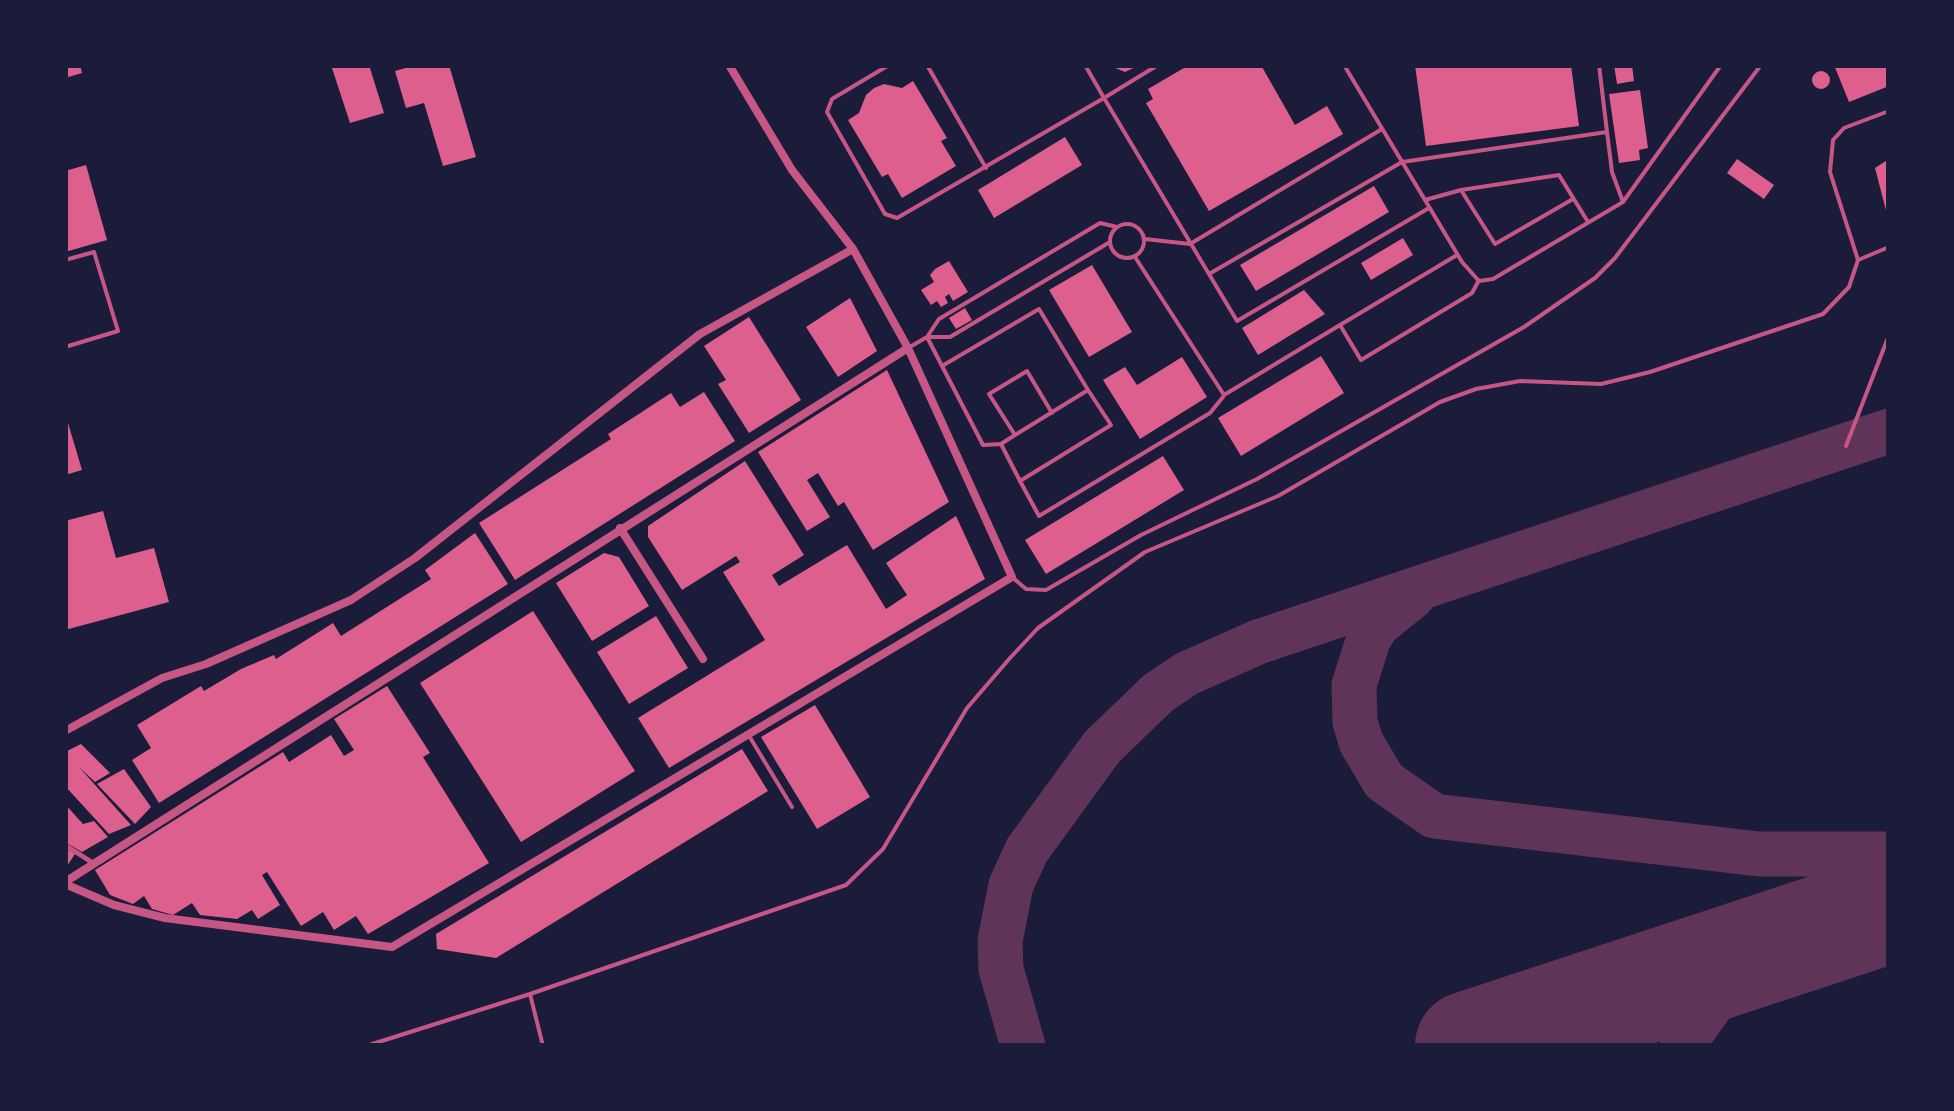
<!DOCTYPE html>
<style>
body{margin:0}
#map{position:relative;width:1954px;height:1111px;overflow:hidden;background:#1b1b3a;font-family:"Playfair Display",serif}
canvas{display:block}
.frame{position:absolute;inset:0;border:68px solid #1b1b3a;pointer-events:none}
</style>
<div id="map">
<canvas width="1954" height="1111"></canvas>
<div class="frame"></div>
</div>
<script>
const context = document.querySelector('canvas').getContext('2d');
context.lineJoin = 'round';
const shape = rows => new Path2D(rows.map(r => 'M' + r).join(''));
function trace(path, color, width, dash) { context.strokeStyle = color; context.lineWidth = width; context.lineCap = dash ? 'butt' : 'round'; context.setLineDash(dash || []); context.stroke(path); }
function fill(path, color) { context.fillStyle = color; context.fill(path, 'evenodd'); }
const taxiway = shape([
 [1413,596,1376,626,1368,641,1354,685,1355,722,1361,742,1384,781,1434,816,1759,854,1889,854],
 [1023,1046,1001,969,1000,941,1011,885,1027,850,1102,747,1158,693,1186,674,1258,642,1889,431],
 [1682,1046,1747,955]
]);
const runway = shape([
 [1470,1046,1889,908]
]);
const building = shape([
 [65,65,80,65,82,73,65,78],
 [331,65,369,65,384,113,350,123],
 [416,65,449,65,476,157,443,166,424,103,406,108,395,71],
 [1108,65,1140,65,1125,72],
 [1189,65,1261,65,1295,125,1327,106,1343,134,1209,211,1146,103,1153,99,1148,89],
 [1415,65,1571,65,1579,126,1426,146],
 [1614,65,1632,65,1634,81,1617,84],
 [1834,65,1889,65,1889,86,1849,102],
 '1812 80a9 9 0 1 1 18 0a9 9 0 1 1-18 0Z',
 [913,81,947,138,941,141,956,166,902,198,888,174,882,177,848,120,859,113,866,95,874,88,884,84,902,88],
 [1640,90,1648,148,1639,150,1640,160,1619,163,1609,94],
 [1065,137,1082,165,994,218,978,190],
 [1737,159,1774,185,1764,199,1727,173],
 [1889,159,1889,217,1888,218,1875,168],
 [86,165,107,240,65,252,65,171],
 [1374,186,1389,212,1256,291,1240,265],
 [1403,238,1413,255,1371,280,1361,263],
 [949,261,968,292,953,301,949,294,945,297,948,303,941,307,937,301,931,305,921,290,934,282,930,275,935,269],
 [1092,265,1132,332,1089,357,1049,290],
 [1304,290,1325,314,1258,355,1242,328],
 [850,298,877,351,838,377,806,327],
 [965,308,972,320,956,329,949,318],
 [749,317,801,400,749,433,718,384,726,380,704,346],
 [1321,356,1344,393,1241,456,1218,418],
 [1182,357,1207,397,1140,439,1103,380,1125,367,1137,385],
 [887,370,949,502,873,550,844,502,838,506,818,473,807,480,830,517,807,531,758,452],
 [704,392,735,441,515,580,479,523,611,439,608,434,671,393,680,407],
 [65,413,82,470,65,475],
 [1163,456,1184,490,1046,574,1025,540],
 [745,461,804,555,772,575,779,586,847,545,886,609,907,595,886,563,956,516,985,579,669,768,638,718,765,640,723,572,740,562,736,556,682,590,648,537,648,526],
 [103,511,116,558,154,548,169,602,65,630,65,521],
 [475,533,508,584,159,803,132,760,151,748,137,725,201,686,204,691,241,669,274,655,276,659,333,623,341,636,431,579,425,570],
 [604,553,619,557,649,606,592,641,556,583],
 [533,611,635,771,521,842,420,683],
 [656,616,688,668,629,704,597,652],
 [387,686,430,753,423,757,489,863,368,934,356,916,334,930,323,912,301,926,267,872,262,875,280,905,258,919,252,910,237,919,200,915,192,903,173,915,152,909,144,896,133,904,110,895,95,870,283,752,289,762,331,735,344,756,354,750,334,719],
 [815,705,870,797,817,829,761,737],
 [81,744,110,773,95,782,79,767,131,825,109,834,65,786,65,752],
 [742,749,768,791,496,958,437,949,436,934],
 [124,769,151,807,135,824,97,784],
 [65,804,83,824,94,821,108,837,82,852,65,842],
 [65,848,75,854,65,869]
]);
const service = shape([
 [889,65,832,99,827,112,885,214,897,218,1104,98,1237,321,1429,208],
 [927,65,986,168],
 [1085,65,1104,98,1158,65],
 [1344,65,1425,200],
 [1599,65,1607,132],
 [1461,190,1559,175,1588,222],
 [1573,199,1495,244,1461,190,1425,200,1462,262,1479,281,1493,279,1623,202],
 '1110 241a17 17 0 1 1 34 0a17 17 0 1 1-34 0Z',
 [1145,239,1190,244,1382,129],
 [1110,242,950,337,927,337,939,319,1100,223,1117,227],
 [1457,255,1340,325,1361,360,1472,293,1478,282],
 [1135,257,1224,395,1340,325],
 [65,260,94,252,118,331,65,347],
 [1858,260,1889,247],
 [1209,274,1402,162,1607,132,1612,172,1623,202,1721,65],
 [908,348,927,337,983,445,1001,444,1015,435,989,394,1027,371,1052,413],
 [942,366,1039,309,1088,390,1015,435],
 [1001,444,1020,481,1111,425,1088,390],
 [1846,446,1889,335],
 [1020,481,1039,516,1210,413,1223,397],
 [1012,577,1026,589,1046,590,1141,535,1257,479,1524,327,1595,278,1615,258,1761,65],
 [748,734,792,807],
 [530,994,846,885,883,849,967,708,1010,658,1038,628,1145,552,1278,496,1440,402,1476,389,1520,381,1601,384,1650,372,1823,314,1849,287,1858,260,1830,172,1833,140,1844,128,1889,111],
 [366,1046,530,994,543,1046]
]);
const pedestrian = shape([
 [65,845,93,863]
]);
const minor = shape([
 [620,528,703,659],
 [65,731,162,678,206,664,351,600,415,558,700,334,853,249],
 [65,882,908,348],
 [65,884,114,905,165,918,392,947,1012,577,908,348,853,249,792,170,729,65]
]);
trace(taxiway, '#603358', 45);
trace(runway, '#603358', 110);
fill(building, '#dd5f8e');
trace(service, '#c65784', 4);
trace(pedestrian, '#c65784', 5);
trace(minor, '#c65784', 8);
</script>
